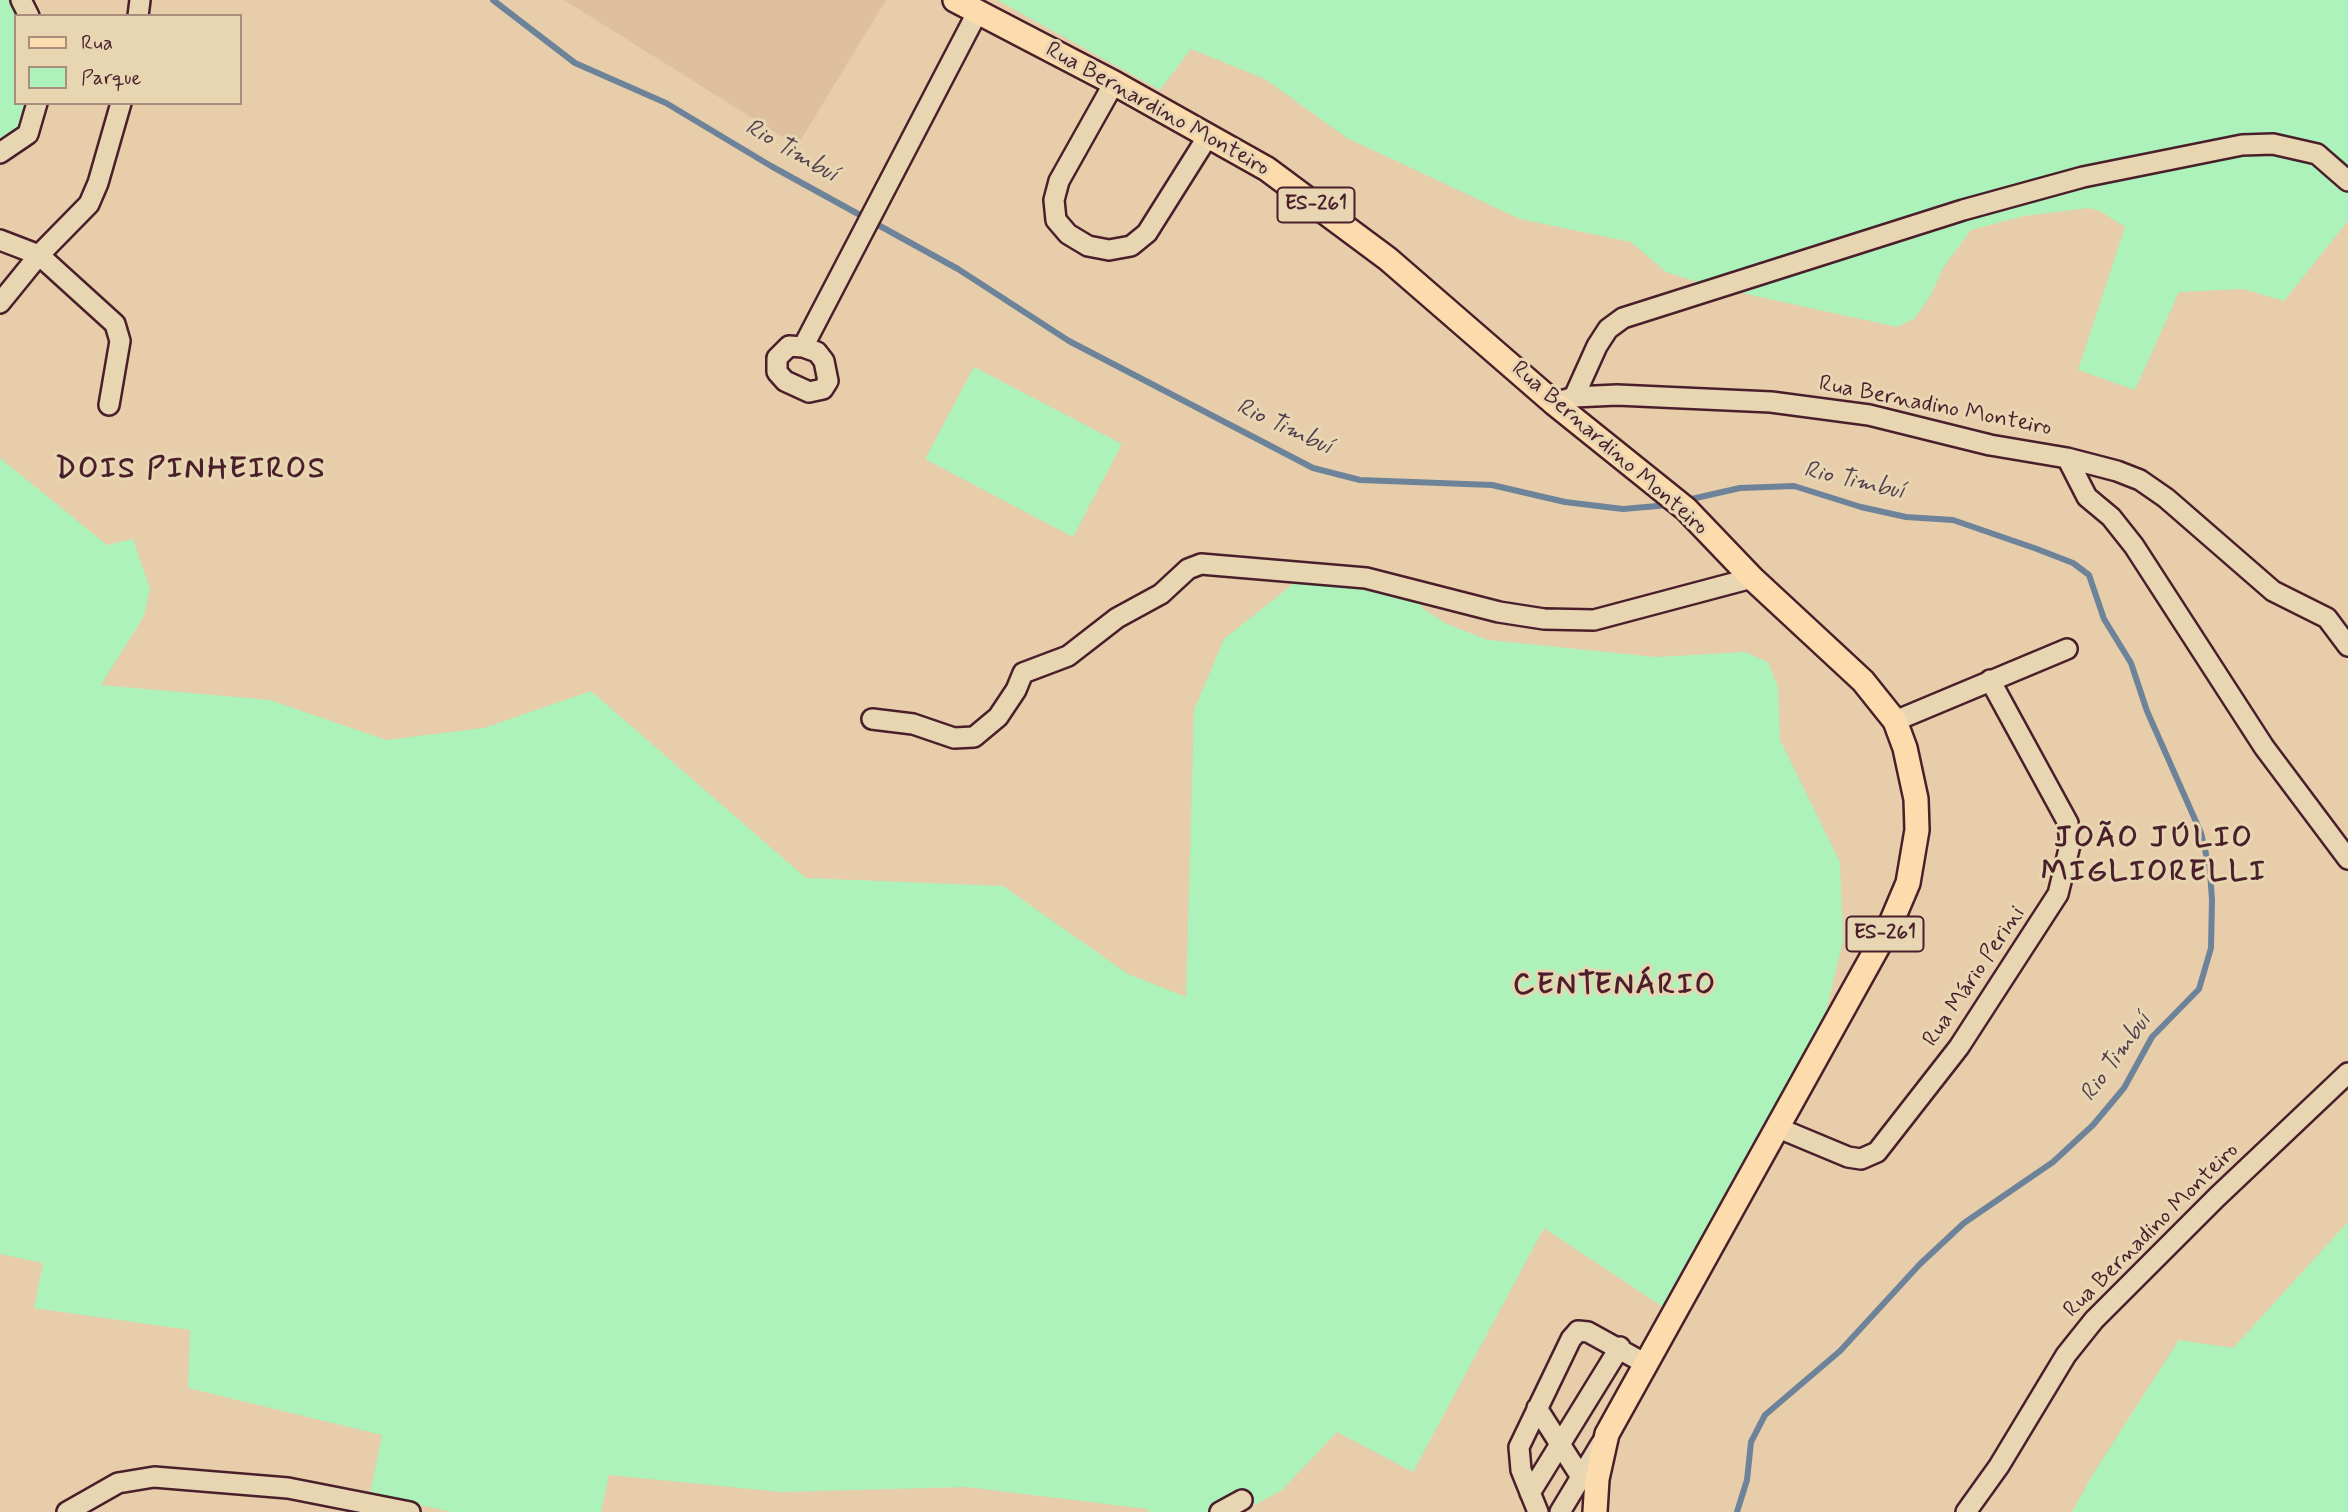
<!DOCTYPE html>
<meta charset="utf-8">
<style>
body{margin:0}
#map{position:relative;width:2348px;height:1512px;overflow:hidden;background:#e7cdaa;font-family:Mynerve,sans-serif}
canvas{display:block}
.legend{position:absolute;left:14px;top:14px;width:228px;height:91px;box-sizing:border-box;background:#e8d6b3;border:2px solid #a98d7d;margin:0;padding:9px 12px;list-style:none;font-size:21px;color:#4a1f2b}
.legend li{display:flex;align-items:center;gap:14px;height:35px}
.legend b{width:35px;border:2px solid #a98d7d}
</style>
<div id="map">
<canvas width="2348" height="1512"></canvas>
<ul class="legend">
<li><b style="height:9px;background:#fcdcac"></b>Rua</li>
<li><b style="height:19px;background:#adf1bb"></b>Parque</li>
</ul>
</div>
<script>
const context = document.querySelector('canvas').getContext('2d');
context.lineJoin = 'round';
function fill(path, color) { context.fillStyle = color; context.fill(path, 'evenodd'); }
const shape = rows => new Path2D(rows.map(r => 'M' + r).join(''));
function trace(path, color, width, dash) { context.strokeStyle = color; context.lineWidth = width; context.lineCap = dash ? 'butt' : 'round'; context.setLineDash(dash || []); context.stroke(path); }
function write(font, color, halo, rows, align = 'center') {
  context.font = font + ' Mynerve,sans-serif'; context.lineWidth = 6; context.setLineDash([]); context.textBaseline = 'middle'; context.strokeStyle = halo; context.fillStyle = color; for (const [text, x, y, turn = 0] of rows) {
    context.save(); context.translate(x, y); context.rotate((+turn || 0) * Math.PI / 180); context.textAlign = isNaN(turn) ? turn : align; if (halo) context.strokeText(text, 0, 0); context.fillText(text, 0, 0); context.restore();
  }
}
const built = shape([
 [564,0,886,0,797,146]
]);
const green = shape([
 [0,0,14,0,23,16,16,16,16,103,32,103,19,136,0,141],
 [997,0,2348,0,2348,221,2284,301,2243,289,2179,292,2135,390,2078,370,2125,227,2100,211,2089,208,2024,216,1971,230,1943,268,1931,295,1915,318,1897,327,1710,286,1666,272,1631,242,1520,219,1347,138,1265,79,1191,49,1160,90],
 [974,367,1122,444,1073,537,925,459],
 [0,458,107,545,133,539,150,589,144,616,101,685,270,700,386,740,484,728,591,691,806,878,1003,886,1128,974,1186,997,1194,710,1224,639,1294,583,1353,578,1420,588,1422,608,1447,624,1488,640,1656,657,1745,652,1768,662,1778,687,1780,740,1840,862,1843,941,1819,1041,1666,1309,1544,1228,1413,1472,1337,1432,1282,1490,1241,1512,1149,1512,1148,1509,966,1487,781,1492,609,1475,601,1512,452,1512,370,1494,382,1435,188,1388,190,1330,34,1308,43,1263,0,1254],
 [2348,1222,2348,1512,2072,1512,2093,1474,2179,1340,2233,1348]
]);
const stream = shape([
 [493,0,575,63,666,103,771,166,958,269,1069,341,1313,468,1360,480,1492,485,1565,502,1623,509,1669,505],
 [1687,500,1740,488,1794,486,1861,507,1906,517,1953,520,2037,549,2073,563,2089,575,2104,619,2131,663,2147,711,2201,833,2210,871,2212,900,2211,948,2199,989,2152,1037,2124,1088,2093,1125,2053,1162,1964,1223,1920,1264,1840,1351,1765,1415,1751,1442,1747,1480,1737,1512]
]);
const minor = shape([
 [21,0,29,16],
 [138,16,140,0],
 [1114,83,1059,181,1054,200,1056,220,1068,234,1088,246,1109,250,1131,246,1147,233,1208,136],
 [0,153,28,134,37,103],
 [0,240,39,255,115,324,120,341,109,405],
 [0,303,39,255,89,204,98,183,121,103],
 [803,347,817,352,824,361,828,381,823,389,809,392,785,381,777,372,777,358,789,346,803,347,977,13],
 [1574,397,1597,346,1608,329,1623,318,1963,210,2083,177,2242,145,2273,144,2317,154,2348,181],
 [1554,403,1574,397,1617,395,1771,402,1869,415,1990,445,2067,458,2117,471,2140,480,2166,498,2273,591,2327,618,2348,646],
 [2067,458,2087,497,2111,517,2134,546,2264,747,2348,859],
 [872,719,913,724,954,738,974,737,998,717,1016,690,1023,673,1068,656,1117,618,1161,594,1188,569,1201,564,1366,578,1499,612,1544,619,1594,620,1752,578],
 [1895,721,2067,649],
 [1776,1127,1848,1157,1861,1159,1877,1152,1959,1047,2058,894,2070,845,2068,823,1990,680],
 [1537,1408,1581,1477],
 [1530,1493,1620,1347],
 [67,1512,118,1483,154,1477,288,1488,410,1512],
 [1220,1512,1242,1500],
 [1538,1512,1521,1470,1519,1447,1571,1339,1578,1331,1588,1332,1646,1364],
 [1560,1512,1601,1444],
 [1966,1512,1999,1466,2066,1355,2094,1320,2217,1197,2348,1073]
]);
const major = shape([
 [955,0,1114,83,1267,169,1388,259,1554,403,1686,509,1752,578,1863,681,1895,721,1905,748,1916,799,1917,830,1908,883,1891,923,1607,1434,1597,1479,1595,1512]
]);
const shields = [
 [1316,205,77],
 [1885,934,77]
];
const shieldNames = [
 ["ES-261",1316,205],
 ["ES-261",1885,934]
];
const streetNames = [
 ["Rua Bernardino Monteiro",1157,110,29],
 ["Rua Bernadino Monteiro",1935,407,11],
 ["Rua Bernardino Monteiro",1609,449,41],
 ["Rua Mário Perini",1975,977,-56],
 ["Rua Bernadino Monteiro",2152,1231,-45]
];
const waterNames = [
 ["Rio Timbuí",791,152,30],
 ["Rio Timbuí",1284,428,25],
 ["Rio Timbuí",1854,482,13],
 ["Rio Timbuí",2117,1058,-54]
];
const districtNames = [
 ["DOIS PINHEIROS",191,471],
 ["JOÃO JÚLIO",2154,840],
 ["MIGLIORELLI",2154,874],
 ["CENTENÁRIO",1615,987]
];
fill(built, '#debf9e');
fill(green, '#adf1bb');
trace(stream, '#6c839a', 6);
trace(minor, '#4a1f2b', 24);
trace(major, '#4a1f2b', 28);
trace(minor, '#e8d6b3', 19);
trace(major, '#fcdcac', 23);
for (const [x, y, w] of shields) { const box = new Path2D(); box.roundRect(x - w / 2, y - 17.5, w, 35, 5); context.fillStyle = '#e8d6b3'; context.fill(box); trace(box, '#4a1f2b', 2); }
write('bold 21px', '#4a1f2b', null, shieldNames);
write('23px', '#4a1f2b', '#e8d6b3', streetNames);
write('italic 24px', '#554050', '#e8d6b3', waterNames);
context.letterSpacing = '2px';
write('bold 30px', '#4a1f2b', '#e8d6b3', districtNames);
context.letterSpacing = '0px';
</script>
